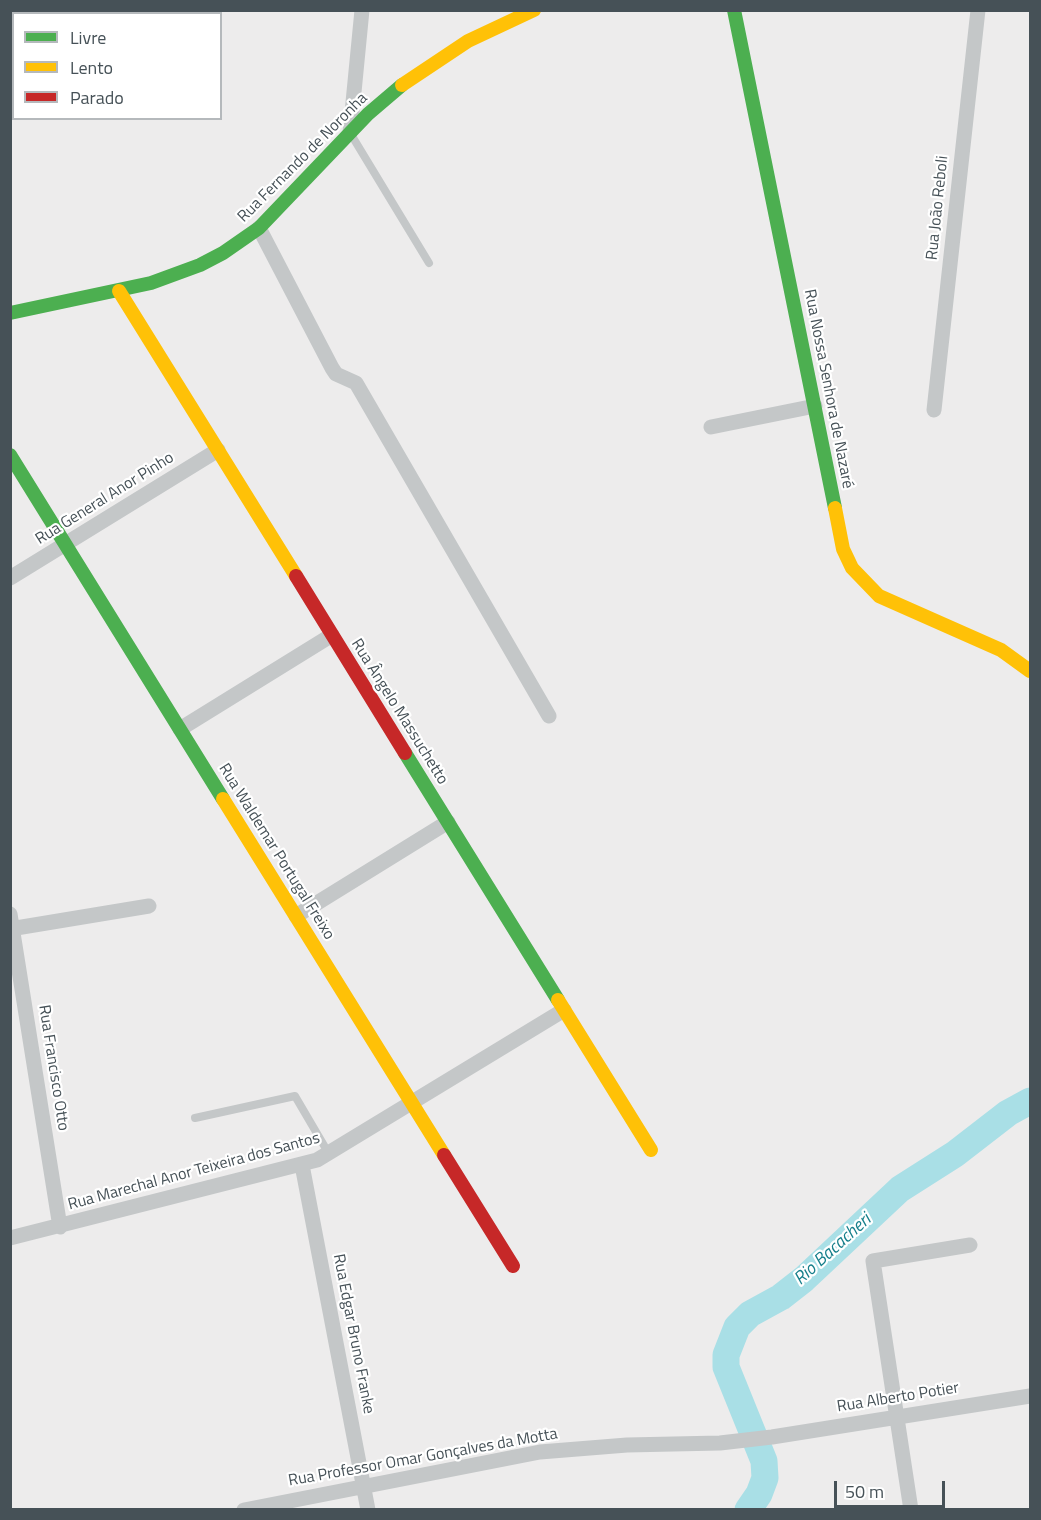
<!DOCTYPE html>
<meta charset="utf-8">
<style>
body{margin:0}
#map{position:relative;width:1041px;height:1520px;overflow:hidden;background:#edecec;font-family:"Titillium Web",sans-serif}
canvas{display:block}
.frame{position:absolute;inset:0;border:12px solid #465157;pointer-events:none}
.legend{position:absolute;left:12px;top:12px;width:210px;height:108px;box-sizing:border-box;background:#fff;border:2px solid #b5b9bc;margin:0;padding:8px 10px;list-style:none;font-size:18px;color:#465157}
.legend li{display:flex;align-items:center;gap:12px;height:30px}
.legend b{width:30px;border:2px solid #b5b9bc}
.scale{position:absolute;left:834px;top:1481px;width:111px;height:27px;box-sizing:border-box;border:3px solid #465157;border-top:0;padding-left:8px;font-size:18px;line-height:21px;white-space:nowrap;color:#465157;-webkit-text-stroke:4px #fff;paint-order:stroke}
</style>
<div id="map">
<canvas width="1041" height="1520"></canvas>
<div class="frame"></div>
<ul class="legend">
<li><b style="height:8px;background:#4caf50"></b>Livre</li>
<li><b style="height:8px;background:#ffc107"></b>Lento</li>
<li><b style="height:8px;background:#c62828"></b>Parado</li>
</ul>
<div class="scale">50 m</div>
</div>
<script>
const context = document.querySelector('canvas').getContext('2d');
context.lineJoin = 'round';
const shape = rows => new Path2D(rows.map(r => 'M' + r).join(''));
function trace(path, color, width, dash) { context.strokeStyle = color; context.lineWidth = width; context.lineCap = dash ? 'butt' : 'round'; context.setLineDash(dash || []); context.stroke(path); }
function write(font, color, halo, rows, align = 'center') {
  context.font = font + ' "Titillium Web",sans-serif'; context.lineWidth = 4.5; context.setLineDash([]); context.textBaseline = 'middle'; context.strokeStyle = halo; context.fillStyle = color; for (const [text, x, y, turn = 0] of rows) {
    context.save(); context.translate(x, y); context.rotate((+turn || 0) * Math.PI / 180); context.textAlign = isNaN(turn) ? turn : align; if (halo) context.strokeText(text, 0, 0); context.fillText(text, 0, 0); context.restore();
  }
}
const river = shape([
 [748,1510,759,1494,765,1478,764,1461,726,1367,726,1355,737,1327,750,1314,781,1297,804,1279,900,1189,955,1154,1008,1113,1030,1101]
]);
const lane = shape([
 [352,136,429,263],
 [195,1118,295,1096,329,1154]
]);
const street = shape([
 [130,10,133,12],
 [36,14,37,10],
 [350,133,362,10],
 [259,228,332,368,336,374,356,383,549,716],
 [934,410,978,10],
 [711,427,815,406],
 [10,578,218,450],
 [180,729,332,635],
 [10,914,60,1227],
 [296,916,448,822],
 [10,929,149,906],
 [302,1165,368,1510],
 [10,1238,317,1160,564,1010],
 [244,1510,540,1452,627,1445,720,1443,772,1437,1030,1396],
 [911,1510,873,1261,970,1245]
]);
const fast = shape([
 [734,10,835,508],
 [10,313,151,283,200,265,223,253,259,228,368,114,402,85],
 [10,455,223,799],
 [405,753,558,1000]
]);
const slow = shape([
 [402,85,468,41,534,10],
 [119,291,296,576],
 [835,508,843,549,852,568,879,596,1001,650,1030,671],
 [223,799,444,1155],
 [558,1000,651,1150]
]);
const jam = shape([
 [296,576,405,753],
 [444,1155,513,1266]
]);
const streetNames = [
 ["Rua Fernando de Noronha",303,158,-45],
 ["Rua João Reboli",938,208,-84],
 ["Rua Nossa Senhora de Nazaré",828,389,79],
 ["Rua General Anor Pinho",105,499,-32],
 ["Rua Ângelo Massuchetto",399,712,58],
 ["Rua Waldemar Portugal Freixo",276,852,58],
 ["Rua Francisco Otto",53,1068,81],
 ["Rua Marechal Anor Teixeira dos Santos",194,1172,-15],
 ["Rua Edgar Bruno Franke",353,1334,79],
 ["Rua Alberto Potier",898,1398,-9],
 ["Rua Professor Omar Gonçalves da Motta",423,1458,-10]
];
const waterNames = [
 ["Rio Bacacheri",833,1250,-42]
];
trace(river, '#a9dfe6', 27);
trace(lane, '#c4c7c8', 8);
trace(street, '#c4c7c8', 15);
trace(fast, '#4caf50', 14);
trace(slow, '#ffc107', 14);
trace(jam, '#c62828', 14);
write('16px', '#465157', '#fff', streetNames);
write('italic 18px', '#167f8b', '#fff', waterNames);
</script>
